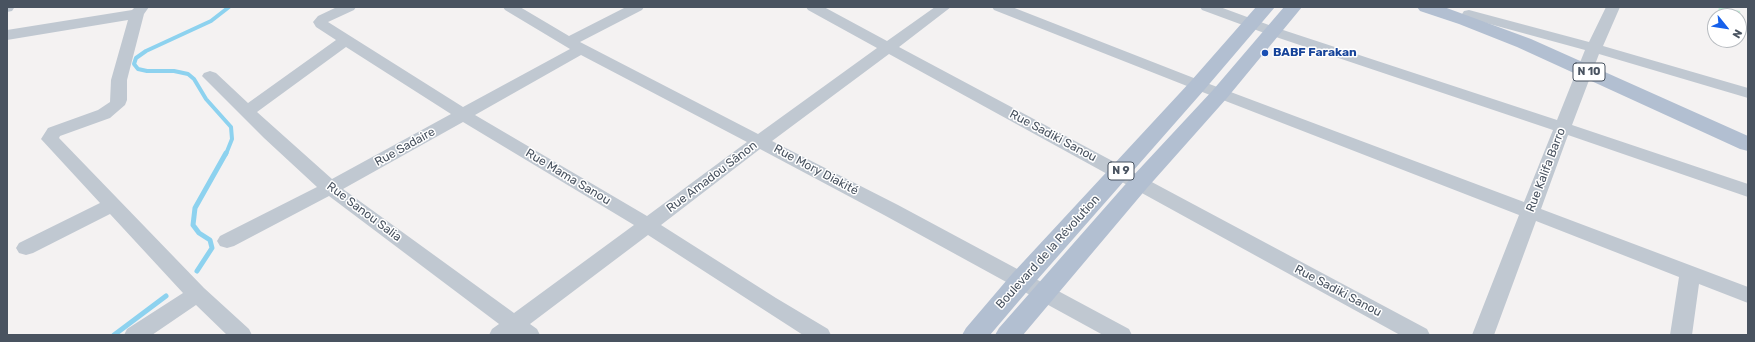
<!DOCTYPE html>
<meta charset="utf-8">
<style>
body{margin:0}
#map{position:relative;width:1755px;height:342px;overflow:hidden;background:#f4f2f2;font-family:Rubik,sans-serif}
canvas{display:block}
.frame{position:absolute;inset:0;border:8px solid #495360;pointer-events:none}
.north{position:absolute;left:1707px;top:8px;width:40px;height:40px;box-sizing:border-box;background:#fff;border:1px solid #b6babf;border-radius:50%;rotate:120deg;font-size:11px;font-weight:700;line-height:16px;text-align:center;color:#495360}
.north::after{content:'';display:block;margin:auto;width:14px;height:18px;background:#1660eb;clip-path:polygon(50% 0,100% 100%,50% 72%,0 100%)}
</style>
<div id="map">
<canvas width="1755" height="342"></canvas>
<div class="frame"></div>
<div class="north">N</div>
</div>
<script>
const context = document.querySelector('canvas').getContext('2d');
context.lineJoin = 'round';
function fill(path, color) { context.fillStyle = color; context.fill(path, 'evenodd'); }
const shape = rows => new Path2D(rows.map(r => 'M' + r).join(''));
function trace(path, color, width, dash) { context.strokeStyle = color; context.lineWidth = width; context.lineCap = dash ? 'butt' : 'round'; context.setLineDash(dash || []); context.stroke(path); }
function write(font, color, halo, rows, align = 'center') {
  context.font = font + ' Rubik,sans-serif'; context.lineWidth = 3; context.setLineDash([]); context.textBaseline = 'middle'; context.strokeStyle = halo; context.fillStyle = color; for (const [text, x, y, turn = 0] of rows) {
    context.save(); context.translate(x, y); context.rotate((+turn || 0) * Math.PI / 180); context.textAlign = isNaN(turn) ? turn : align; if (halo) context.strokeText(text, 0, 0); context.fillText(text, 0, 0); context.restore();
  }
}
const green = shape([
 [1719,7,1740,11,1742,25,1739,24,1739,16,1717,16]
]);
const streamFar1 = shape([
 [226,154,232,139,231,127,206,99,194,79,188,74,174,71,147,71,138,69,134,64,136,58,146,51,211,21,229,7]
]);
const stream = shape([
 [197,271,212,248,210,240,199,233,193,225,195,208,226,153],
 [114,335,166,296]
]);
const street = shape([
 [7,7,14,7,14,8,12,11,7,12,7,7],
 [135,7,149,7,144,14,127,80,127,100,125,105,110,118,60,136,59,138,204,288,249,329,252,335,227,335,196,305,152,335,124,335,127,329,183,293,110,214,33,253,26,255,19,253,16,248,19,243,100,203,41,139,48,128,98,110,110,102,111,80,128,20,7,40,7,30,132,10,135,7],
 [337,7,356,7,354,10,328,22,463,107,570,49,505,10,503,7,520,7,569,36,626,7,644,7,642,10,580,42,758,134,877,48,808,10,806,7,824,7,887,41,935,7,951,7,899,47,1427,329,1430,335,1400,335,889,54,772,141,898,205,1129,329,1132,335,1103,335,884,215,760,149,661,225,776,298,828,329,831,335,803,335,648,235,530,324,537,329,540,335,489,335,492,329,499,324,329,196,234,246,227,248,220,246,217,241,220,236,317,187,264,138,202,76,204,73,210,71,216,73,248,103,336,40,316,27,313,22,318,16,337,7],
 [346,47,451,114,332,179,257,112,346,47],
 [581,55,747,142,647,216,475,115,581,55],
 [463,122,634,225,514,313,343,189,463,122],
 [992,7,1012,7,1204,82,1524,202,1553,130,1267,34,1202,10,1200,7,1220,7,1277,28,1557,120,1585,50,1464,17,1462,14,1464,11,1469,10,1589,42,1606,7,1620,7,1603,46,1748,88,1748,98,1599,54,1572,125,1748,184,1748,197,1568,135,1541,209,1748,287,1748,303,1699,284,1692,335,1670,335,1679,277,1536,221,1494,335,1472,335,1519,215,1192,88,994,10,992,7]
]);
const primary = shape([
 [1256,7,1275,7,1205,89,1030,288,990,335,962,335,966,328,1012,274,1191,81,1256,7],
 [1284,7,1302,7,1227,98,1147,188,1023,335,995,335,999,328,1131,178,1213,90,1284,7],
 [1417,7,1444,7,1531,39,1748,136,1748,151,1740,149,1517,47,1459,24,1420,11,1417,7]
]);
const markers = [
 [1265,53,4,"#1a4fb4"]
];
const shields = [
 [1589,72,32],
 [1121,171,26]
];
const shieldNames = [
 ["N 10",1589,72],
 ["N 9",1121,171]
];
const transitNames = [
 ["BABF Farakan",1273,53]
];
const streetNames = [
 ["Rue Sadiki Sanou",1053,136,28],
 ["Rue Sadaire",405,147,-29],
 ["Rue Mory Diakité",816,170,28],
 ["Rue Kalifa Barro",1546,170,-69],
 ["Rue Mama Sanou",568,177,31],
 ["Rue Amadou Sânon",712,177,-37],
 ["Rue Sanou Salia",364,212,37],
 ["Boulevard de la Révolution",1048,252,-48],
 ["Rue Sadiki Sanou",1338,291,28]
];
fill(green, '#c1f1d8');
trace(streamFar1, '#8dd2ef', 4);
trace(stream, '#8dd2ef', 5);
fill(street, '#c0c8d1');
fill(primary, '#b2bfd1');
for (const [x, y, r, color] of markers) { const dot = new Path2D(); dot.arc(x, y, r, 0, 2 * Math.PI); context.fillStyle = color; context.fill(dot); trace(dot, '#fff', 1.5); }
for (const [x, y, w] of shields) { const box = new Path2D(); box.roundRect(x - w / 2, y - 9, w, 18, 3); context.fillStyle = '#fff'; context.fill(box); trace(box, '#495360', 1); }
write('bold 11px', '#495360', null, shieldNames);
write('bold 12px', '#164399', '#fff', transitNames, 'left');
write('12px', '#495360', '#fff', streetNames);
</script>
